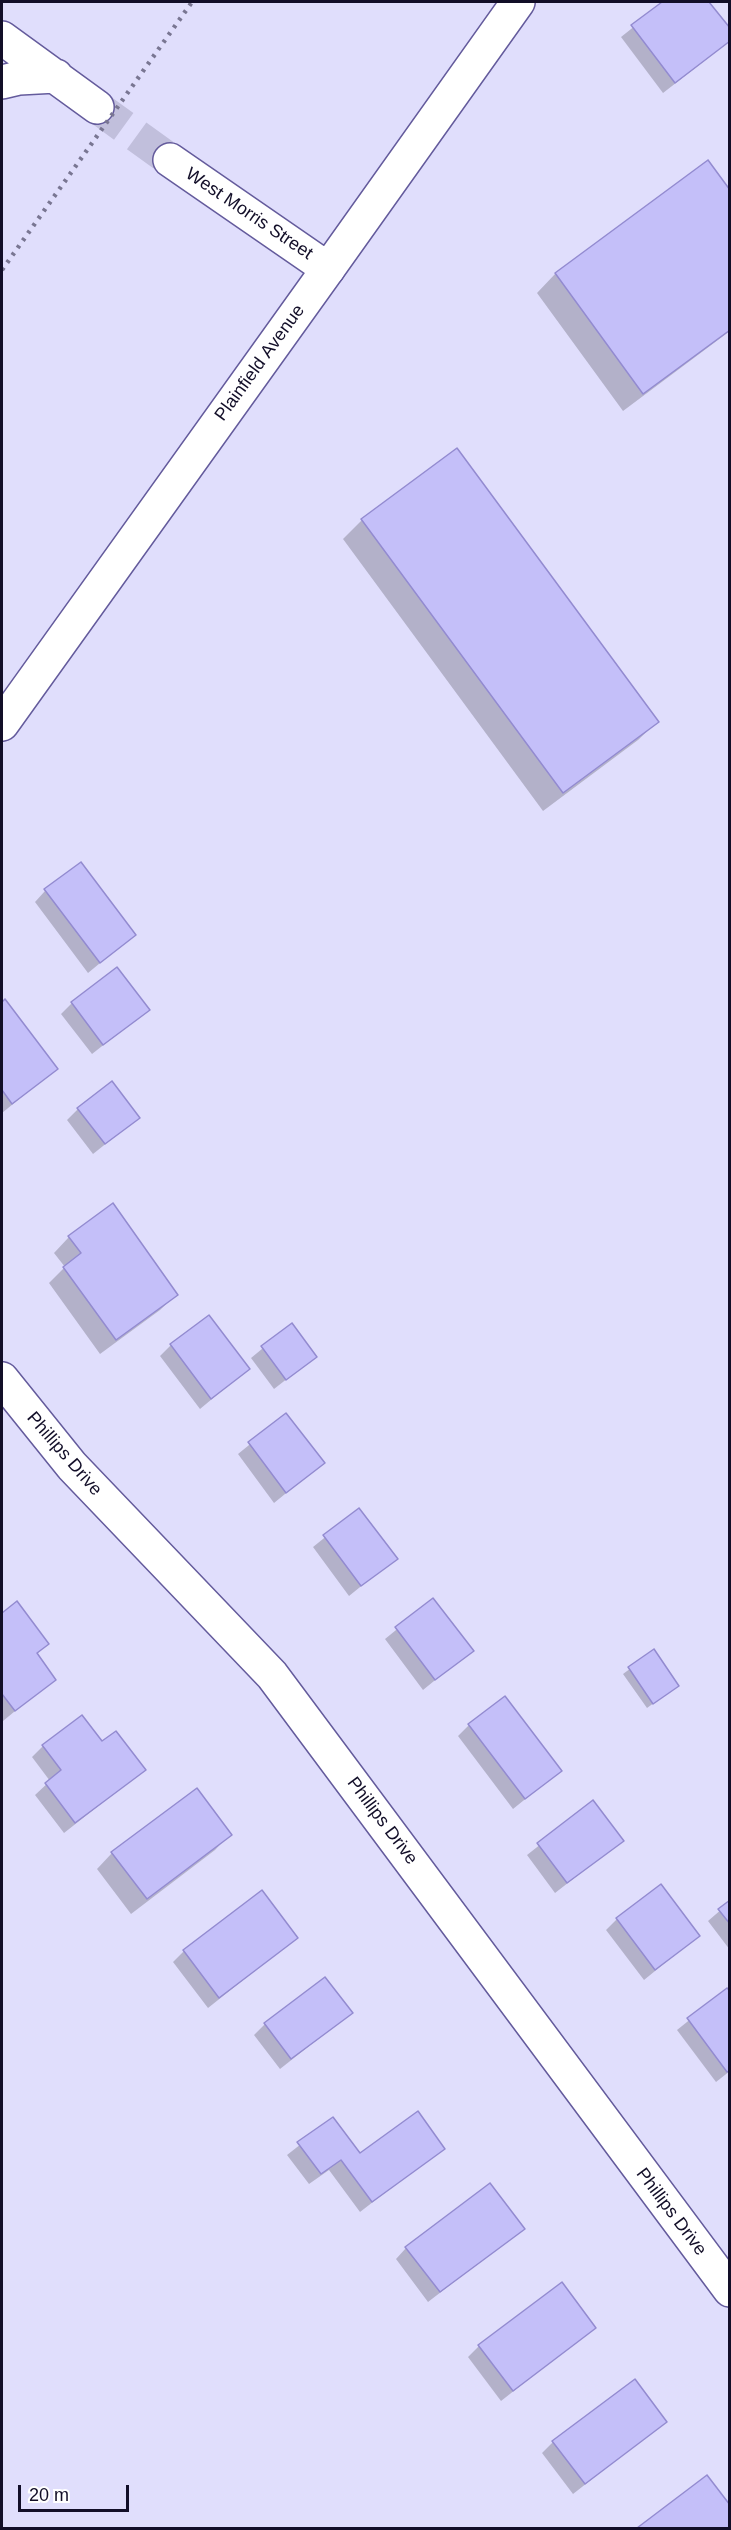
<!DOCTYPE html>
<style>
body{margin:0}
#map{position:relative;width:731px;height:2530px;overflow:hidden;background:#e0defc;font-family:Helvetica,sans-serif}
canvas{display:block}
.frame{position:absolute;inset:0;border:3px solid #120e28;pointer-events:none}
.scale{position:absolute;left:18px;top:2485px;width:111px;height:27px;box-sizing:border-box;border:3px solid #120e28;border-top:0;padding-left:8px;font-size:18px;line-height:21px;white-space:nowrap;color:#120e28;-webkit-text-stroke:4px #fff;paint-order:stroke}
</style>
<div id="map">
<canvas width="731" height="2530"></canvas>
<div class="frame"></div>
<div class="scale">20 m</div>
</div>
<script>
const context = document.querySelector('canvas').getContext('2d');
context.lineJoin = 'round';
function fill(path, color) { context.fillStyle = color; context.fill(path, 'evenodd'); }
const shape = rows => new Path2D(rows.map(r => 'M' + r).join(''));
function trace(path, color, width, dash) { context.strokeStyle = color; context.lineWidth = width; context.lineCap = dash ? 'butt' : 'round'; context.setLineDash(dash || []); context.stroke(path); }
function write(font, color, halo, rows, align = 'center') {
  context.font = font + ' Helvetica,sans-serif'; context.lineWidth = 4.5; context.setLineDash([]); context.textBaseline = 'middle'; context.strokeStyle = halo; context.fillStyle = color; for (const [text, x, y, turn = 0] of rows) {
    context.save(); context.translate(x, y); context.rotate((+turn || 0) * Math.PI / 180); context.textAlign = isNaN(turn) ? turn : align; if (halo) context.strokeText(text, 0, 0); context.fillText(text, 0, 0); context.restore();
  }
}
const shadow = shape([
 [665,2,707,2,730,31,730,41,663,93,621,37],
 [707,162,730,192,730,331,623,411,537,293,555,274],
 [457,450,657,722,638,740,543,811,343,539,362,520],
 [45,891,134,935,88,973,35,902],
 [5,1001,56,1069,2,1113,2,1003],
 [72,1003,148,1010,92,1054,61,1014],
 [78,1109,138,1118,93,1154,67,1120],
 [69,1237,176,1295,160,1310,100,1354,49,1283,65,1267,54,1253],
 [291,1325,315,1357,274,1389,251,1358],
 [171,1345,248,1369,200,1409,160,1356],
 [286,1415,323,1463,274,1503,238,1454],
 [359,1510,396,1558,349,1596,313,1547],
 [433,1600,472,1650,423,1690,385,1639],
 [16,1603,47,1644,36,1655,54,1679,3,1721,2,1615],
 [654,1651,677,1686,647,1708,623,1674],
 [469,1725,560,1771,513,1809,458,1736],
 [101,1743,144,1770,64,1833,35,1795,50,1781,32,1757,43,1746],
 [593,1803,622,1841,555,1893,527,1855],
 [230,1834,215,1850,131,1914,97,1869,112,1853],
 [730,1902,730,1950,708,1921],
 [617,1919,698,1936,644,1980,606,1930],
 [296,1938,208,2008,173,1962,184,1951],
 [727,1990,730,1994,730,2071,716,2082,677,2030],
 [351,2013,280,2069,254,2035,265,2024],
 [333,2119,359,2155,443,2148,360,2212,329,2170,309,2184,287,2155],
 [523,2229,428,2302,396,2259,406,2248],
 [594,2328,501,2401,468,2357,479,2346],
 [665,2422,573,2494,542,2453,553,2442],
 [707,2477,730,2507,730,2528,639,2528]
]);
const building = shape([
 [662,2,709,2,730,28,730,41,675,83,631,25,662,2],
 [708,160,730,190,730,330,643,394,555,273,708,160],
 [457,448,659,722,563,793,361,519,457,448],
 [81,862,136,935,100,963,44,889,81,862],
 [117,967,150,1010,103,1045,71,1002,117,967],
 [5,999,58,1069,12,1104,2,1090,2,1002,5,999],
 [112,1081,140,1118,105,1144,77,1108,112,1081],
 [113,1203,178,1295,116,1340,63,1267,81,1253,68,1236,113,1203],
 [209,1315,250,1369,211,1399,170,1344,209,1315],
 [292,1323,317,1357,286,1380,261,1346,292,1323],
 [286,1413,325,1463,286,1493,248,1442,286,1413],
 [359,1508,398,1559,361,1586,323,1535,359,1508],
 [433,1598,474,1651,435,1680,395,1627,433,1598],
 [17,1601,49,1644,37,1653,56,1680,15,1711,2,1694,2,1613,17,1601],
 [654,1649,679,1686,653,1704,628,1667,654,1649],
 [505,1696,562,1771,525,1799,468,1724,505,1696],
 [82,1715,102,1741,116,1731,146,1770,75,1823,45,1783,61,1770,42,1745,82,1715],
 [197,1788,232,1835,147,1899,111,1852,197,1788],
 [593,1800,624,1841,567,1883,537,1843,593,1800],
 [661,1884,700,1936,655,1970,616,1918,661,1884],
 [262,1890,298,1938,219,1998,183,1950,262,1890],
 [730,1900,730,1924,718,1909,730,1900],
 [325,1977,353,2013,291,2059,264,2023,325,1977],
 [727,1988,730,1991,730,2070,727,2072,687,2018,727,1988],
 [418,2111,445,2149,372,2202,341,2160,321,2174,297,2142,333,2117,360,2153,418,2111],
 [490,2183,525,2229,440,2292,405,2247,490,2183],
 [562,2282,596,2328,513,2391,478,2345,562,2282],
 [635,2379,667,2422,585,2484,552,2441,635,2379],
 [707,2475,730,2505,730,2528,637,2528,707,2475]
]);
const majorTunnel = shape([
 [97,107,170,160]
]);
const minor = shape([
 [2,724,328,269],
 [2,1379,72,1466,272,1675,730,2290]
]);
const major = shape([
 [2,38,97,107],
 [2,82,19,78,56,76],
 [170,160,328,269,518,2]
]);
const rail = shape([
 [2,270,192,2]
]);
const streetNames = [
 ["West Morris Street",249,214,34],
 ["Plainfield Avenue",260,363,-54],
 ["Phillips Drive",64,1454,49],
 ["Phillips Drive",382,1821,53],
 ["Phillips Drive",671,2212,53]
];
fill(shadow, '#0003');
fill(building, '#c4bff9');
trace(building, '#938bd0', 1.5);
trace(majorTunnel, '#c1bfdc', 33, [33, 16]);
trace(minor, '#645b9c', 36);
trace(major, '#645b9c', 36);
trace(minor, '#fff', 33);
trace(major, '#fff', 33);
trace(rail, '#797692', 4.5, [3, 6]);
write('18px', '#120e28', '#fff', streetNames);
</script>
